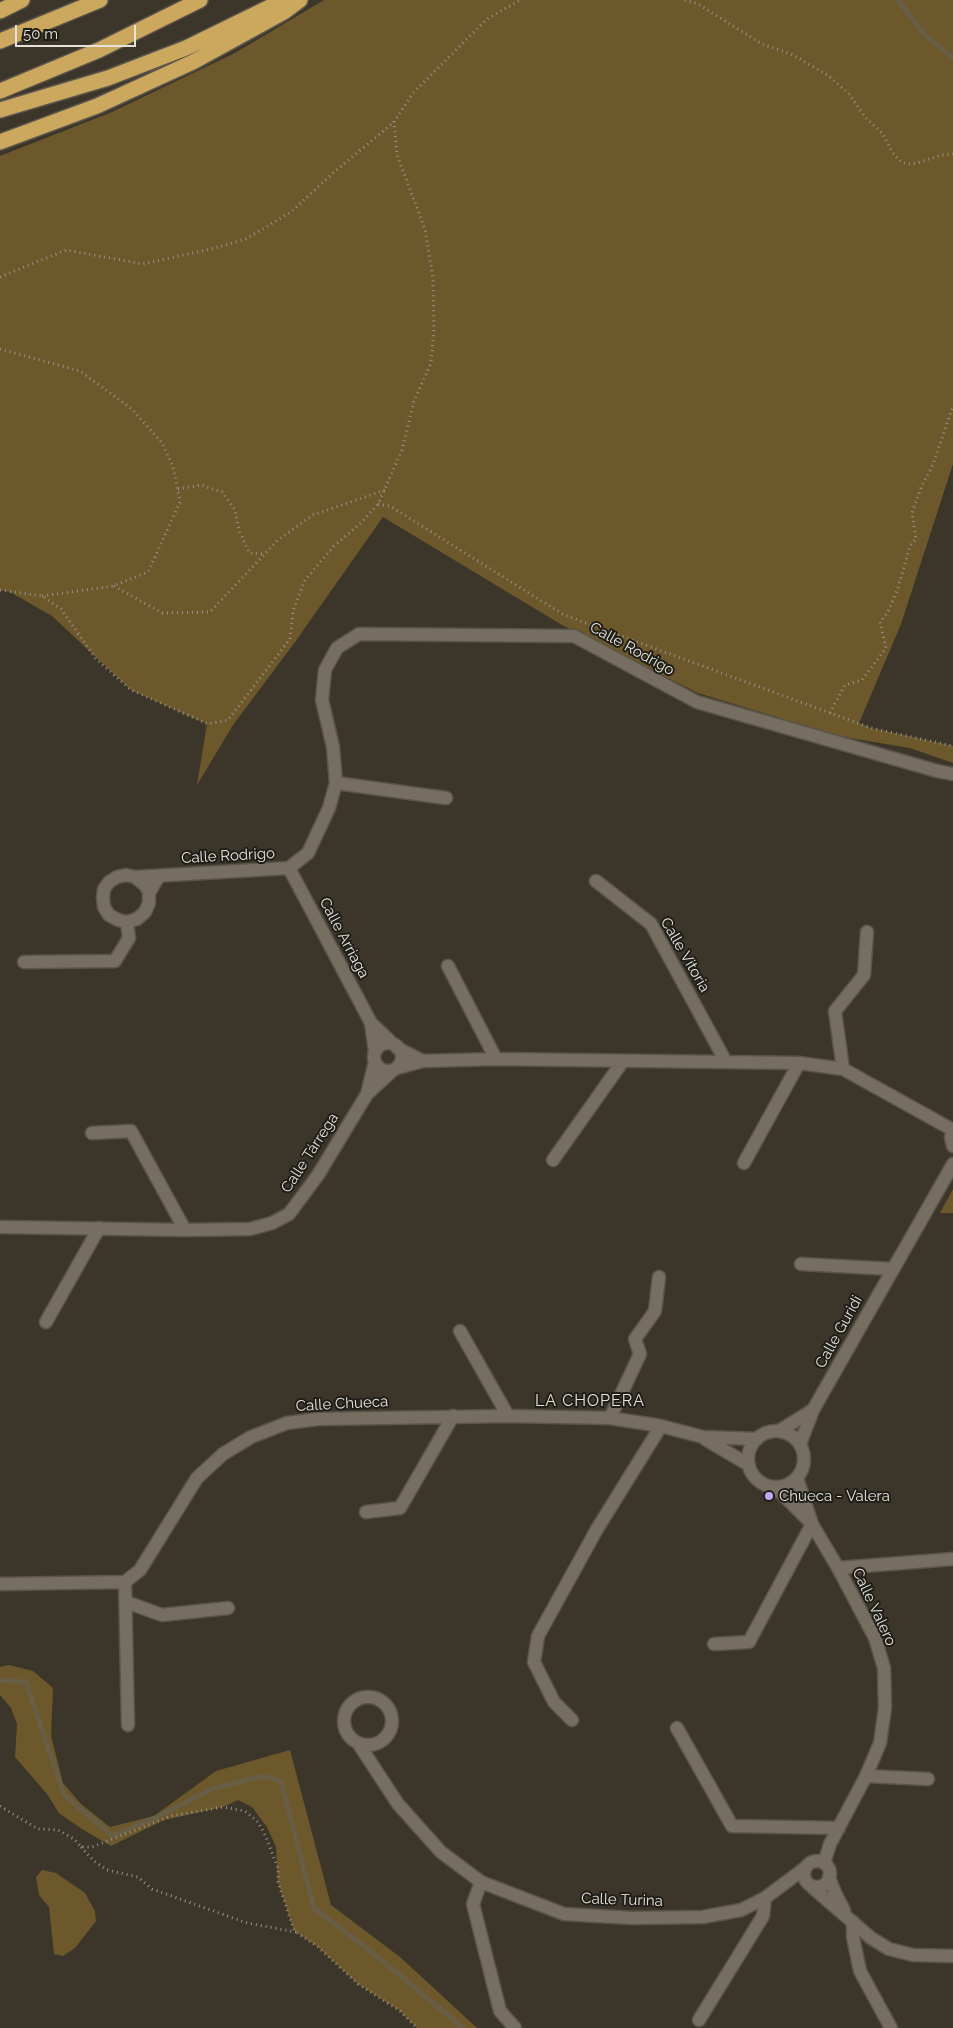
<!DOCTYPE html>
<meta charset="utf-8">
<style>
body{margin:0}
#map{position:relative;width:953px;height:2028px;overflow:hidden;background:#3c362a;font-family:Raleway,sans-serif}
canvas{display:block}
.scale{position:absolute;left:15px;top:25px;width:121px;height:22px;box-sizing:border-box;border:2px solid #e6e2db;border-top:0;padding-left:6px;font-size:15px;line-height:18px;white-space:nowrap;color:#e6e2db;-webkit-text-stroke:4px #201e18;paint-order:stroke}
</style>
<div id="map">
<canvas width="953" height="2028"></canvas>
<div class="scale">50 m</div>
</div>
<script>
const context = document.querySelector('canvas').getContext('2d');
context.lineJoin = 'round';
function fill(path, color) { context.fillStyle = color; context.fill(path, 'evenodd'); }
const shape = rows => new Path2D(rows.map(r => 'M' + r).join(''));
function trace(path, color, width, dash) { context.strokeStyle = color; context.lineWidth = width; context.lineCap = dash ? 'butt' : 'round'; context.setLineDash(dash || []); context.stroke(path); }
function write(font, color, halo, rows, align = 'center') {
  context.font = font + ' Raleway,sans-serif'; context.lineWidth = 4; context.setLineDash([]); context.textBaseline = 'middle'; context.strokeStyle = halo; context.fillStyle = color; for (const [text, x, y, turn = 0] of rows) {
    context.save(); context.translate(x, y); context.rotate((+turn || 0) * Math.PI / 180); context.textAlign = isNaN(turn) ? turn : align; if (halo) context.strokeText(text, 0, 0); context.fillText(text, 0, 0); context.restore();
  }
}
const green = shape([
 [324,0,953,0,953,464,901,624,859,723,871,728,953,746,953,763,910,748,838,736,698,693,562,625,383,517,295,642,233,725,197,785,207,724,131,690,52,616,10,592,0,590,0,156,112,112,235,53],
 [953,1189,953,1213,940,1213],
 [9,1665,33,1671,53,1688,51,1736,63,1783,81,1804,110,1827,154,1816,216,1771,290,1750,331,1905,400,1957,477,2028,417,2028,400,2011,358,1984,318,1947,296,1932,293,1928,278,1882,276,1847,267,1827,252,1807,238,1800,223,1807,164,1820,111,1846,82,1829,59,1813,47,1794,15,1757,17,1724,11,1708,0,1695,0,1667],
 [42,1870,56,1873,85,1893,95,1911,96,1921,75,1948,63,1956,54,1954,49,1907,39,1895,36,1877]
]);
const stream = shape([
 [898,0,924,34,953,58],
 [0,1680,26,1682,64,1795,113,1836,157,1817,212,1789,262,1776,281,1781,314,1908,373,1953,463,2028]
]);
const path = shape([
 [685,0,698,4,762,44,791,54,829,76,849,94,865,117,883,134,892,152,901,162,908,164,917,163,942,155,953,154],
 [0,277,66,250,143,264,215,248,246,239,291,212,333,173,394,122],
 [0,349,80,371,132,409,162,443,173,466,180,502,148,572,113,586,42,596],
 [178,489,201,485,222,492,235,510,239,530,249,553,264,554],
 [378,504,390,506,564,615,871,728,953,746],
 [114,586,162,613,210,612,278,540,313,515,385,490],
 [0,590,42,596,61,609,96,659,131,690,208,724,228,720,290,639,293,611,305,580,334,546,361,523,378,504,402,450,414,401,431,363,434,329,433,279,425,229,397,155,394,122,413,93,487,19,520,0],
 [830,713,845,685,862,680,886,648,880,622,888,612,898,588,910,546,916,539,912,513,922,485,932,467,953,406],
 [0,1806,38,1829,58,1830,74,1839,81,1847,92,1847,171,1816,223,1807,245,1811,258,1822,266,1837,278,1869,278,1882,293,1928,296,1932,318,1947,358,1984,400,2011,417,2028],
 [81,1847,94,1861,107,1870,138,1877,152,1889,247,1923,296,1932]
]);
const minor = shape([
 [336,783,446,798],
 [289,868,371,1023],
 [135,877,289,868,308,853,329,808,336,783,333,747,322,700,325,670,337,648,359,634,574,636,697,702,937,771,953,774],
 [596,881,651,924,726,1062],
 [149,893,146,886,135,877,126,875,117,877,109,882,104,889,103,898,104,907,109,915,118,920,127,922,137,919,145,912,149,903,149,893,159,876],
 [24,962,115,961,129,938,127,922],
 [448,966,496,1059],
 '374 1057a14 14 0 1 1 28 0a14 14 0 1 1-28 0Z',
 [375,1052,371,1023,393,1044],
 [423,1061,496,1059,799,1063,843,1069,953,1130],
 [375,1062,367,1094,392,1071],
 [397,1068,423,1061,397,1048],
 [843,1069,835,1011,864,975,867,932],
 [953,1130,951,1137,953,1146],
 [92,1133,131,1131,185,1230],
 [553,1160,623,1061],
 [744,1163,799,1063],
 [0,1227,185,1230,250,1229,272,1223,289,1214,318,1175,367,1094],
 [801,1264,893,1269],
 [46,1322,99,1228],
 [460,1331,508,1416],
 [610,1418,640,1354,635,1339,655,1311,659,1277],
 [779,1431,813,1410],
 '748 1459a28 28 0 1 1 56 0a28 28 0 1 1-56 0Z',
 [705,1439,749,1465],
 [800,1444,813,1410,953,1164],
 [797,1478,812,1524,838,1568,875,1638,884,1668,885,1708,880,1743,866,1776,830,1844,824,1863],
 [775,1487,810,1522],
 [366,1512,400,1508,453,1416],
 [838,1568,953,1559],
 [0,1584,125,1582],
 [126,1602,162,1615,228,1608],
 [714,1644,749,1642,812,1524],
 '344 1721a24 24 0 1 1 48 0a24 24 0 1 1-48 0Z',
 [572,1720,554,1702,534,1662,538,1636,597,1529,661,1426],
 [128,1725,125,1582,140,1570,197,1478,223,1454,251,1437,287,1423,318,1419,508,1416,610,1418,661,1426,703,1437,757,1439],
 [677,1728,732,1826,839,1828],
 [358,1743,398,1804,441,1852,481,1882,564,1914,632,1918,703,1917,741,1910,765,1898,805,1868],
 [866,1776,928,1779],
 '804 1874a13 13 0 1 1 26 0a13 13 0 1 1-26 0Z',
 [829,1877,835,1893,844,1910],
 [481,1882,473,1904,500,2011,515,2028],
 [812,1887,871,1938,889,1949,913,1955,953,1956],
 [853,1922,853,1937,860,1971,891,2028],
 [699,2020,763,1916,765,1898]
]);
const highway = shape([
 [0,11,22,0],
 [0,41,100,0],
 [0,91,99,50,200,0],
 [0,110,108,78,186,48,284,0],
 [0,142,97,106,193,62,284,12,300,0]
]);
const markers = [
 [769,1496,5,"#c1a8f3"]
];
const streetNames = [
 ["Calle Rodrigo",632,649,29],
 ["Calle Rodrigo",228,856,-3],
 ["Calle Arriaga",344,938,62],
 ["Calle Vitoria",685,955,60],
 ["Calle Tárrega",310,1153,-57],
 ["Calle Guridi",839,1332,-61],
 ["Calle Chueca",342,1404,-3],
 ["Calle Valero",874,1607,65],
 ["Calle Turina",622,1900,2]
];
const poiNames = [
 ["Chueca - Valera",779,1496]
];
const neighbourhoodNames = [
 ["LA CHOPERA",590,1401]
];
fill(green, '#6d582c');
trace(stream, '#685e46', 5);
trace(minor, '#5a544a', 15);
trace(highway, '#5a544a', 18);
trace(path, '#979289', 3, [1, 4]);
trace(minor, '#756e61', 12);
trace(highway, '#cba85d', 15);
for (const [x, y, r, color] of markers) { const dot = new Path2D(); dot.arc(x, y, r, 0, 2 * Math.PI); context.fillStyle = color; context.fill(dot); trace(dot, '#201e18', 2); }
write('15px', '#e6e2db', '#201e18', streetNames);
write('15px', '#e6e2db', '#201e18', poiNames, 'left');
context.letterSpacing = '1px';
write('16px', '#e6e2db', '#201e18', neighbourhoodNames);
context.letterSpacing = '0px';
</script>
